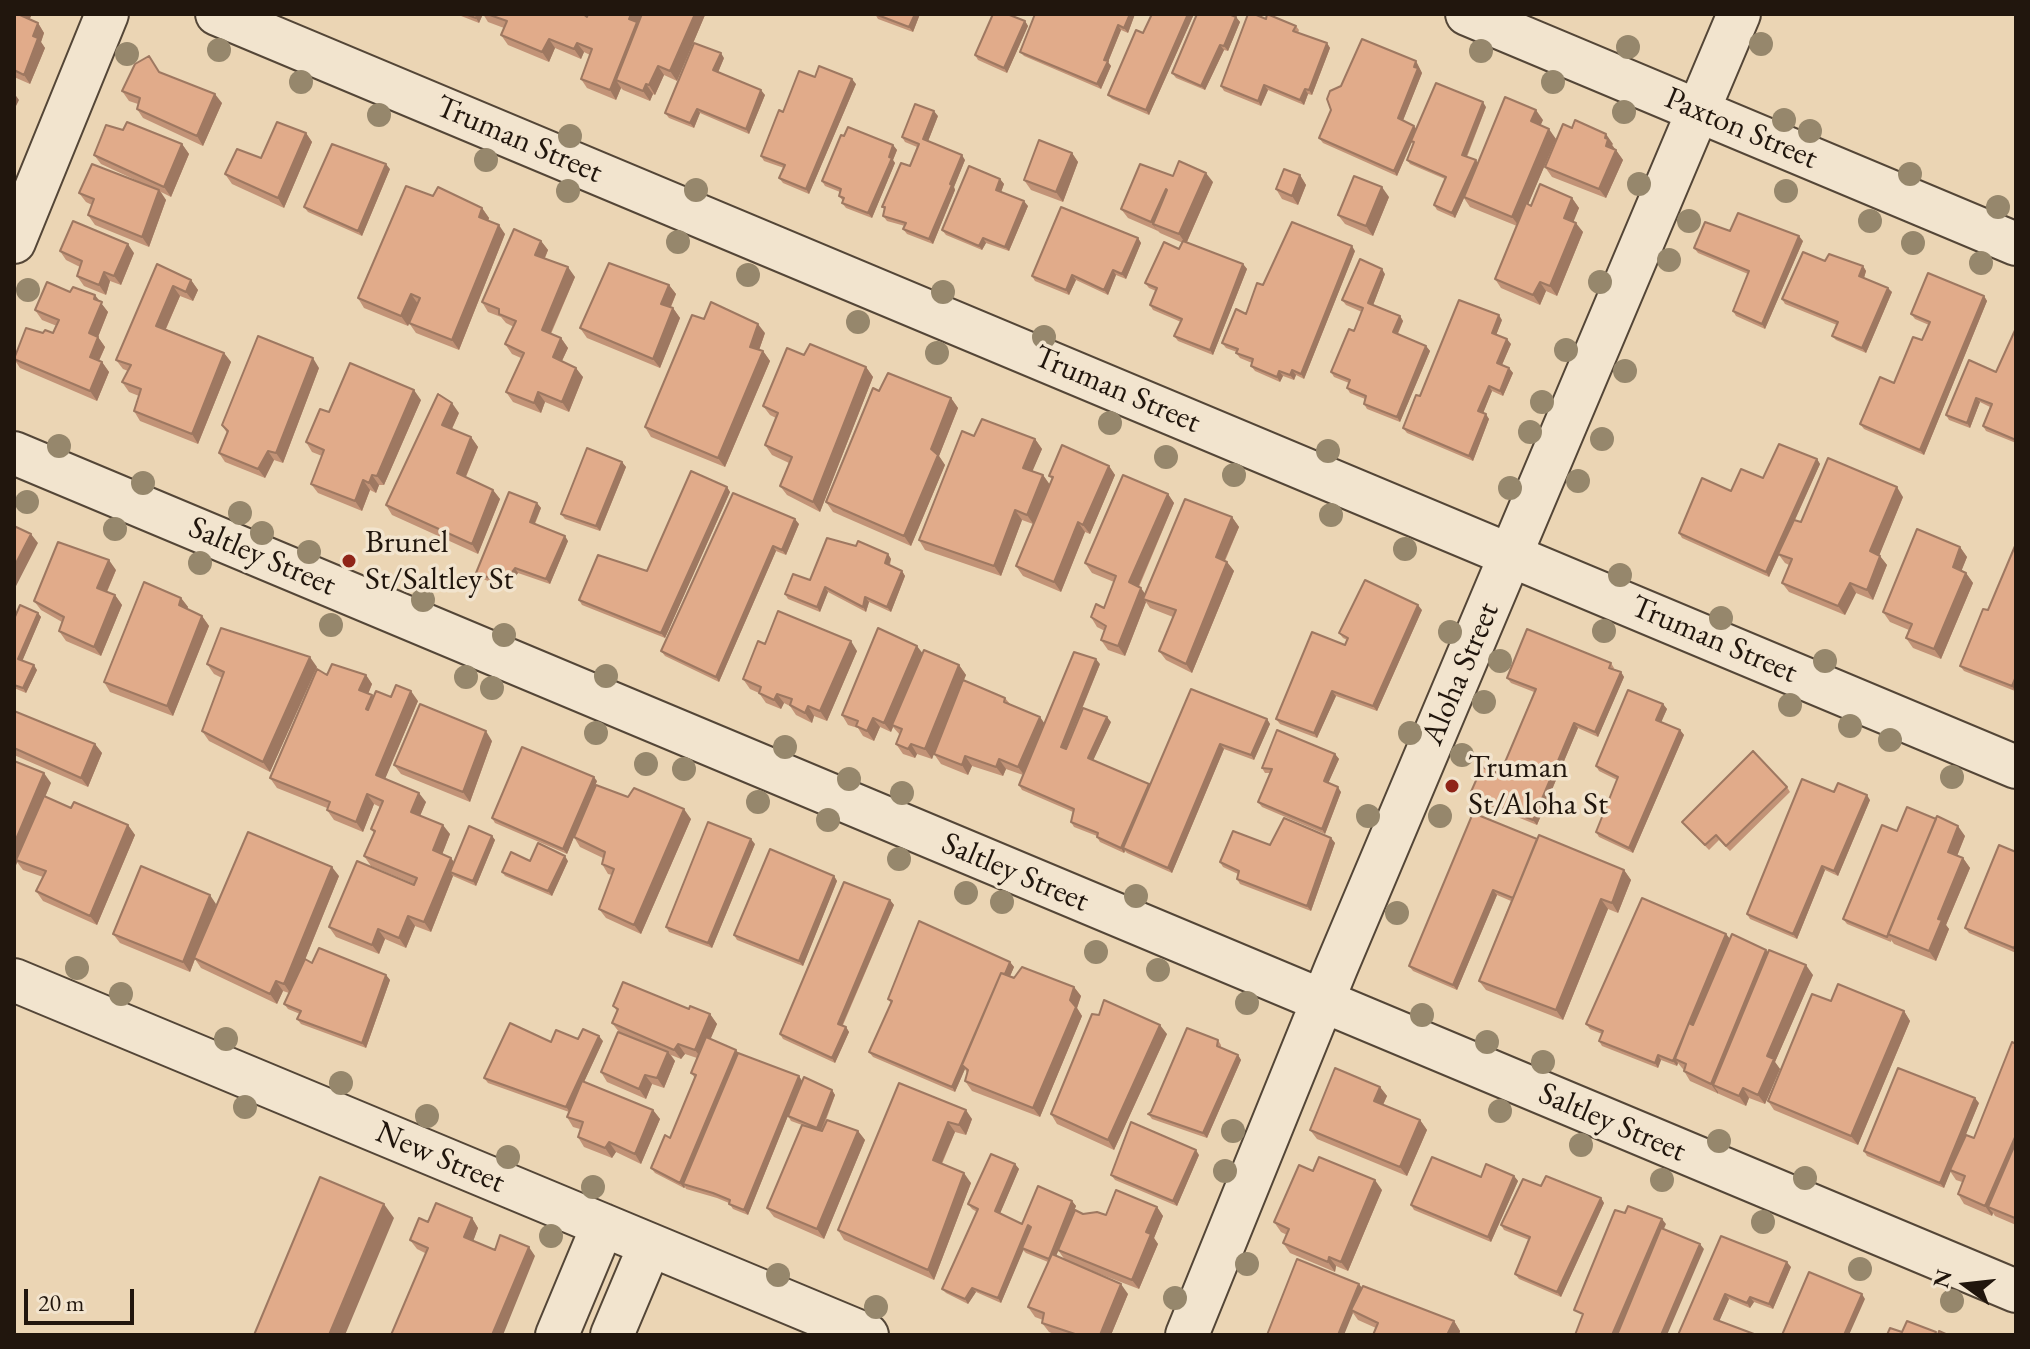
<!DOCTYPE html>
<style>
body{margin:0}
#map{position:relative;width:2030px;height:1349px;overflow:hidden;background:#ebd5b4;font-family:"EB Garamond",serif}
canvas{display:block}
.frame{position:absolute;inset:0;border:16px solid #21160d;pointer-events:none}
.north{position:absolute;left:1926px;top:1245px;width:80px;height:80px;-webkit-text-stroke:6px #f2e4ce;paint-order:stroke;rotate:285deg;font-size:22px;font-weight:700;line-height:32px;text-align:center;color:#21160d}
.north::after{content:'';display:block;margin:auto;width:28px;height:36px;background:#21160d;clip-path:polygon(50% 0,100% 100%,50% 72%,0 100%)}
.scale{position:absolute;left:24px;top:1289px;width:110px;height:36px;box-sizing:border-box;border:4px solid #21160d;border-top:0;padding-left:10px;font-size:24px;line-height:28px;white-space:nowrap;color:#21160d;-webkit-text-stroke:6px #f2e4ce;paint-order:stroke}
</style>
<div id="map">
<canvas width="2030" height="1349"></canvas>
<div class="frame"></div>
<div class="north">N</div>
<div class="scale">20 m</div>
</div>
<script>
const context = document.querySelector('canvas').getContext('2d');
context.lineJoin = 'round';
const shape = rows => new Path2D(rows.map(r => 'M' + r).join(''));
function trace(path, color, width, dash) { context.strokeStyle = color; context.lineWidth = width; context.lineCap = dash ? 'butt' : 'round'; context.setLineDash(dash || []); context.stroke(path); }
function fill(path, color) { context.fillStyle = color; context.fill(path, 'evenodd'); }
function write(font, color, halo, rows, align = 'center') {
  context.font = font + ' "EB Garamond",serif'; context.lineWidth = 7; context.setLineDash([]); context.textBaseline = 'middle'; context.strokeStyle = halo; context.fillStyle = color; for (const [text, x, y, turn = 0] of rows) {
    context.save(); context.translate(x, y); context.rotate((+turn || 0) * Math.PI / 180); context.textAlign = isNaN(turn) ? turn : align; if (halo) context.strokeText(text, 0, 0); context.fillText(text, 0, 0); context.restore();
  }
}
const minor = shape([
 [217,14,2016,767],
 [1467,14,2016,244],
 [14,242,107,14],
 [14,453,2016,1291],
 [14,980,867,1335],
 [557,1335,603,1225],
 [612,1335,650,1245],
 [1187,1335,1336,968,1739,14]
]);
const trees = [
 [1761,44],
 [1628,47],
 [219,50],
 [1481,51],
 [127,54],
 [301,82],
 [1553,82],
 [1624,112],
 [379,115],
 [1784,120],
 [1810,131],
 [570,136],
 [486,160],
 [1910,174],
 [1639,184],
 [696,190],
 [568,191],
 [1786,191],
 [1998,207],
 [1689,221],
 [1870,221],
 [678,242],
 [1913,243],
 [1669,260],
 [1981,263],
 [748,275],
 [1600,282],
 [28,290],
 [943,292],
 [858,322],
 [1044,337],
 [1566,350],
 [937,353],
 [1625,371],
 [1542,402],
 [1110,423],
 [1530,432],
 [1602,439],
 [59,446],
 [1328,451],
 [1166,457],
 [1234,475],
 [1578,481],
 [143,483],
 [1510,488],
 [27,502],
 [240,513],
 [1331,515],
 [115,529],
 [262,533],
 [1405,549],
 [309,552],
 [200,563],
 [1620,575],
 [423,600],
 [1721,618],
 [331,625],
 [1604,631],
 [1450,632],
 [504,635],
 [1500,661],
 [1825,661],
 [606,676],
 [466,677],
 [492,688],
 [1484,702],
 [1790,705],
 [1850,726],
 [596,733],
 [1410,733],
 [1890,740],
 [785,747],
 [1462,755],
 [646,764],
 [684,769],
 [1952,777],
 [849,779],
 [902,793],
 [758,802],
 [1368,816],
 [1440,816],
 [828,820],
 [899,859],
 [966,893],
 [1136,896],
 [1002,902],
 [1397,913],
 [1096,952],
 [77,968],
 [1158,970],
 [121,994],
 [1247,1003],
 [1422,1015],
 [226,1039],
 [1487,1042],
 [1543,1062],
 [341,1083],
 [245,1107],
 [1500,1111],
 [427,1116],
 [1233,1131],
 [1719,1141],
 [1581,1145],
 [508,1157],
 [1225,1171],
 [1805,1178],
 [1662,1180],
 [593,1187],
 [1763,1222],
 [551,1236],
 [1247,1264],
 [1860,1269],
 [778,1275],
 [1175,1298],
 [1952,1301],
 [876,1307]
];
const wall = shape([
 [14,14,32,14,29,19,38,23,44,33,41,42,45,48,30,84,14,77],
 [456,14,483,14,479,23],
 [483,14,704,14,705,15,677,81,664,75,655,95,653,94,650,101,623,90,621,88,616,100,587,88,581,79,590,55,584,52,581,59,555,48,549,62,508,45,501,35,504,28,488,22],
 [875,14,920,14,913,32,878,19],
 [1035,14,1135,14,1128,33,1121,30,1108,62,1111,66,1101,89,1024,56,1020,52],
 [1152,14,1194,14,1149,115,1112,99,1108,95,1143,33],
 [1236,17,1240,22,1228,51,1224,50,1205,90,1176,78,1172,73],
 [1266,19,1296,26,1299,30,1298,33,1327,43,1330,48,1312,95,1308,94,1304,105,1268,90,1261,106,1224,91,1221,86],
 [1025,21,1028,26,1007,73,978,60,975,55],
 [724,58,718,72,765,95,749,134,700,113,694,128,669,118,665,113],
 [1416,61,1422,73,1403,120,1416,129,1486,107,1467,157,1478,163,1543,120,1540,125,1556,139,1528,204,1531,206,1572,198,1579,208,1573,221,1583,232,1557,296,1546,291,1540,305,1501,288,1495,279,1517,226,1470,207,1464,198,1455,218,1437,210,1434,205,1445,179,1410,164,1407,160,1413,144,1412,142,1397,176,1323,143,1319,138,1331,110],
 [160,73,222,103,203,146,143,118,137,109,138,104,129,101,122,91],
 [815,77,856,84,809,194,783,183,779,178,784,168,764,161,761,156,783,112],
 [938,116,928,141,965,160,954,187,955,190,933,244,907,234,903,229,905,226,887,221,883,216,885,210,882,207,910,166,917,147,905,142,902,137],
 [123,130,182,144,189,154,171,197,161,192,166,200,149,247,95,225,88,215,92,205,86,202,79,193,144,184,101,164,94,155],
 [306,133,312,142,284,208,232,184,225,174,261,158],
 [844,136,893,145,897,150,893,160,895,163,872,218,846,208,842,203,843,201,839,196,840,192,825,186,822,181],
 [1613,144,1612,145,1615,149,1623,160,1606,198,1552,177,1545,167],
 [1072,153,1078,162,1063,202,1031,190,1024,180],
 [390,169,362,236,308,212,304,207],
 [1300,175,1306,185,1298,205,1282,199,1276,189],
 [1173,176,1213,182,1187,242,1243,264,1247,269,1213,355,1178,341,1174,336,1181,322,1153,310,1150,305,1156,291,1149,288,1145,283,1179,249,1183,243,1160,233,1158,231,1128,218,1121,209],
 [1000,179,1004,184,1001,192,1028,206,1009,251,986,243,982,250,946,235,942,230],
 [433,196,482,208,489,218,488,221,505,234,459,350,416,333,409,323,413,314,408,326,364,308,358,298],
 [1389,197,1373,236,1345,224,1338,215],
 [1730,231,1803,241,1765,329,1736,316,1733,311,1748,274,1698,253,1694,248],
 [1138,238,1141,243,1126,279,1116,275,1108,295,1076,280,1069,295,1035,281,1032,276],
 [541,241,548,250,545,258,575,277,551,334,561,338,568,348,562,361,583,377,569,412,545,402,541,413,513,402,506,392,521,358,512,354,505,344,514,327,506,323,501,317,488,312,482,302],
 [60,251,134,253,121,285,110,281,106,295,84,286,77,276,80,267,66,260],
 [1355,251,1304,379,1296,375,1294,380,1283,376,1280,382,1255,371,1251,366,1252,363,1240,358,1236,353,1237,352,1226,348,1222,343,1246,314,1263,285],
 [1825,261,1863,266,1866,271,1864,278,1892,292,1866,353,1836,340,1832,336,1837,325,1785,304,1782,299],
 [157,264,191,280,198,290,193,301,180,296,166,329,224,353,231,362,198,444,140,421,134,411,139,396,129,392,122,382,128,371,123,369,116,360],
 [1385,274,1373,305,1400,316,1403,321,1398,334,1426,346,1430,351,1400,422,1367,409,1364,404,1365,399,1350,393,1347,388,1349,383,1334,377,1331,372,1354,331,1362,312,1346,305,1342,300],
 [669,285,676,294,671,307,673,308,680,318,660,368,587,338,580,328],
 [70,292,99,301,108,312,98,337,105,347,99,361,102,362,109,372,97,401,20,368,14,359,43,333,53,333,57,326,42,320,35,310],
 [1984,296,1987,301,1924,455,1864,429,1860,424,1894,383,1922,340,1929,325,1915,319,1911,314],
 [1502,320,1496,335,1511,344,1502,365,1509,368,1513,373,1503,396,1492,391,1483,413,1489,419,1473,461,1407,433,1403,428,1420,396],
 [2016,328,2016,443,1986,431,1983,426,1990,407,1980,402,1970,428,1949,420,1946,415,1996,372],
 [765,333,759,350,763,351,770,361,725,467,651,437,645,427],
 [804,355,866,367,873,377,820,512,787,495,780,486,789,463,772,455,765,445,776,418,770,415,763,406],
 [319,368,283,463,274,460,265,478,225,462,219,453,227,433,222,425],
 [879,391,951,398,958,408,939,456,945,465,911,546,833,512,826,502],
 [421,400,384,485,379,485,376,493,370,490,362,511,318,493,311,484,322,456,312,452,306,442,329,412],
 [459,413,452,429,471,437,478,447,466,477,493,490,500,499,478,554,392,515,386,505],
 [974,436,1035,439,1042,449,1032,471,1043,475,1050,485,1052,479,1049,476,1109,466,1115,475,1090,534,1085,532,1061,592,1023,576,1016,566,1033,524,1022,520,1001,576,925,550,919,540],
 [1817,459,1820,464,1795,520,1801,522,1903,497,1879,555,1887,565,1873,600,1856,593,1845,615,1789,592,1782,583,1789,565,1785,563,1779,555,1769,577,1682,538,1679,533,1763,478],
 [622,462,626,467,600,531,565,519,561,514],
 [727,487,730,492,665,638,582,605,579,600,647,571],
 [733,493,799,524,786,555,776,551,719,682,665,656,661,651],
 [1168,494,1174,503,1139,587,1145,594,1232,517,1239,527,1225,561,1227,562,1234,571,1192,673,1166,660,1159,651,1173,617,1150,608,1146,602,1125,656,1108,650,1101,640,1105,631,1097,627,1091,617,1104,608,1114,582,1092,573,1085,563],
 [537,503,541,508,535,524,568,541,550,584,518,573,507,588,480,578,476,573],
 [856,546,888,554,891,559,890,565,902,571,905,576,891,612,869,602,866,612,828,592,820,612,788,599,785,594,810,580],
 [1960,547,1967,557,1961,571,1966,573,1973,583,1941,659,1913,648,1906,638,1909,630,1890,622,1883,612],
 [116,570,107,592,115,595,122,605,101,656,66,641,59,631,62,622,41,610,34,601],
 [181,598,188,607,187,609,202,616,209,626,173,716,110,692,104,682],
 [1422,610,1377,711,1336,696,1317,738,1280,724,1276,719,1345,645,1347,640,1343,638,1339,633],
 [1988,610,2015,691,1964,671,1960,666],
 [38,613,41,617,22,661,37,670,26,693,14,688,14,619],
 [765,644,857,651,827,721,814,716,812,723,796,715,790,706,784,703,781,709,766,703,759,693,750,689,743,679],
 [923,653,959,665,966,675,963,681,1005,698,1010,704,1040,717,1044,723,1100,664,1066,749,1111,722,1093,760,1150,785,1191,689,1267,719,1270,724,1254,760,1224,749,1172,873,1127,853,1125,851,1124,853,1100,842,1097,837,1097,836,1074,827,1071,822,1073,812,1022,790,1019,785,1023,775,1006,769,1003,776,972,766,968,775,941,764,934,754,935,750,932,759,917,754,915,758,903,754,896,744,900,735,893,727,891,732,880,727,874,741,863,736,858,728,848,725,842,715],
 [1611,663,1614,668,1613,670,1621,672,1624,677,1598,737,1578,728,1537,825,1473,799,1470,794,1500,774,1534,692,1511,683,1507,678],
 [207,664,317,667,270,772,209,741,202,731,222,678,214,674],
 [327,675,366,675,372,684,368,694,373,697,391,697,418,701,385,778,426,802,420,815,450,834,442,854,451,858,454,862,492,836,495,840,476,886,453,876,431,932,415,926,406,948,385,939,379,954,336,937,329,927,414,884,371,866,364,856,374,833,371,829,380,807,374,804,363,832,334,820,327,810,327,808,277,788,270,778],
 [1663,704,1667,709,1661,722,1680,730,1684,735,1633,853,1599,837,1596,832,1617,780,1599,771,1596,766],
 [14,711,95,744,102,753,88,787,14,755],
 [492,741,470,802,401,774,394,765],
 [1335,754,1339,759,1328,783,1341,792,1325,834,1262,807,1258,802,1270,773,1265,773,1262,768],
 [597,781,567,854,495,823,492,818],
 [51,783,45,796,71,808,128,825,135,835,97,925,43,901,36,891,43,877,23,870,17,862],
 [1787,787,1790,792,1730,851,1719,840,1709,850,1682,822],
 [1834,792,1870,800,1838,876,1825,870,1797,939,1750,919,1747,914],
 [628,797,691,819,641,934,606,918,599,909,612,875,608,874,602,864,603,858,580,847,574,837],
 [1936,819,1965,836,1957,856,1963,858,1970,868,1946,925,1949,929,1936,961,1894,944,1891,940,1891,942,1847,924,1843,919,1897,831],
 [1331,838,1335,843,1311,911,1240,884,1237,879,1238,874,1223,867,1220,862,1270,845],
 [1537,839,1624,870,1631,880,1618,913,1608,909,1563,1020,1486,990,1479,981,1511,901,1497,895,1457,990,1413,971,1409,966],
 [755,844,712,948,669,932,666,927],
 [2016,852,2016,953,1969,933,1965,928],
 [530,861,568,861,552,896,505,876,502,872],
 [339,876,305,960,312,963,386,975,390,980,366,1048,301,1024,297,1019,300,1014,288,1009,284,1004,289,993,283,991,277,1004,201,968,195,959,190,972,120,943,113,934,216,904],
 [834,876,837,881,803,966,737,940,734,935],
 [890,900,894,905,843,1025,846,1027,849,1032,835,1063,783,1039,780,1034],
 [1726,934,1730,939,1768,952,1813,975,1775,1062,1780,1069,1765,1104,1749,1098,1746,1106,1690,1081,1684,1071,1684,1070,1682,1068,1678,1063,1677,1066,1661,1060,1658,1068,1602,1046,1599,1041,1602,1034,1590,1029,1586,1024],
 [1010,962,1014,967,1010,976,1074,987,1081,996,1077,1008,1082,1016,1040,1117,972,1091,965,1081,967,1073,965,1069,955,1092,873,1057,869,1052,891,1003,888,999],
 [1831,1001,1904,1011,1910,1021,1858,1145,1774,1110,1768,1101],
 [613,1006,689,1009,710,1014,717,1024,710,1039,736,1050,739,1054,799,1076,802,1081,748,1215,733,1209,729,1203,717,1198,686,1189,685,1187,684,1188,655,1173,651,1168,670,1138,695,1078,691,1073,697,1058,685,1054,681,1059,671,1055,675,1061,664,1088,652,1084,646,1099,607,1082,601,1072,619,1032,612,1023,617,1011],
 [1099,1015,1167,1034,1114,1150,1057,1124,1051,1114],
 [578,1039,603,1041,584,1082,653,1110,660,1119,641,1164,616,1152,612,1158,584,1147,578,1137,580,1129,573,1127,567,1117,569,1112,488,1083,484,1078,551,1042],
 [1218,1040,1221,1045,1221,1048,1238,1055,1241,1060,1207,1138,1152,1119,1148,1114],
 [2016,1044,2016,1225,1995,1216,1993,1213,1992,1216,1964,1204,1958,1194,1962,1182,1956,1180,1950,1171,1944,1188,1867,1156,1864,1151,1979,1103,1962,1143,1974,1138],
 [899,1083,972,1119,966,1135,955,1132,942,1164,971,1183,934,1280,844,1240,838,1230],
 [1380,1087,1387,1096,1383,1105,1420,1120,1427,1130,1407,1176,1317,1139,1310,1130],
 [832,1090,835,1095,822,1131,858,1131,865,1140,824,1239,774,1217,767,1208,802,1125,791,1121,788,1116],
 [1199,1155,1177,1206,1115,1180,1111,1175],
 [1015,1164,1019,1169,1000,1213,1022,1224,1072,1201,1076,1206,1056,1256,1065,1260,1058,1250,1083,1214,1106,1215,1157,1207,1163,1216,1154,1238,1158,1244,1139,1289,1071,1263,1128,1294,1111,1335,1056,1335,1049,1332,1042,1323,1043,1320,1035,1317,1028,1307,1048,1262,1026,1253,1023,1250,1001,1303,976,1292,968,1304,946,1293,942,1289,977,1212,972,1209,968,1204],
 [1313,1171,1382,1190,1348,1271,1336,1266,1335,1272,1290,1253,1283,1243,1287,1235,1281,1232,1274,1222],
 [1514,1176,1518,1181,1491,1242,1414,1210,1411,1205],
 [1541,1186,1601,1198,1604,1203,1561,1297,1519,1279,1515,1274,1529,1240,1504,1230,1501,1225],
 [472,1218,478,1228,473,1241,495,1250,535,1256,425,1253,417,1249,410,1240,428,1222],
 [1721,1236,1791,1267,1773,1309,1754,1302,1750,1308,1729,1299,1719,1321,1678,1335],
 [1362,1288,1454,1321,1460,1331,1459,1335,1373,1335,1376,1328,1358,1320,1353,1313,1267,1335]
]);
const shadedWall = shape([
 [21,14,32,14,27,25,20,15],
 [477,14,483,14,479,23,476,18],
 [631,14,642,14,616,80,621,88,616,100,610,90],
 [695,14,705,15,677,81,670,71],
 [915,14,920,14,913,32,909,27],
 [1130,14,1135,14,1128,33,1124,28],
 [1188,14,1194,14,1149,115,1146,110],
 [1236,17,1240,22,1228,51,1224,46],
 [1025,21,1028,26,1007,73,1004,68],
 [38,23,44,33,41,42,45,48,30,84,24,75,33,36],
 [1118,25,1121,30,1108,62,1111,66,1101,89,1097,84,1104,60],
 [549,39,555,48,549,62,542,52],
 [577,43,584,52,581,59,574,49],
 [1327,43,1330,48,1312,95,1309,90],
 [1220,45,1224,50,1205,90,1201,86],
 [721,53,724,58,717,75,713,70],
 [1416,61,1422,73,1402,123,1398,118],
 [658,66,664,75,655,95,649,85],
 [852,79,856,84,809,194,806,189],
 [646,84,653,94,650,101,643,91],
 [1264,85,1268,90,1261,106,1258,101],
 [1305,89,1308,94,1304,105,1300,100],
 [761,90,765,95,749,134,746,129],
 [14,93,19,100,14,110],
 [215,94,222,103,203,146,197,136],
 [1483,102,1486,107,1465,160,1462,155],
 [697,109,700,113,694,128,690,123],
 [1536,110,1543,120,1538,131,1531,121],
 [934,111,938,116,927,144,923,139],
 [1414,126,1417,130,1397,176,1394,171],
 [1549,129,1556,139,1519,226,1512,217],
 [306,133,312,142,284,208,278,198],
 [1606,134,1613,144,1612,145,1615,149,1606,146,1605,138],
 [182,144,189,154,171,197,164,187],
 [893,145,897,150,893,160,895,163,872,218,868,213],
 [1616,150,1623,160,1606,198,1599,189],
 [1072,153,1078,162,1063,202,1056,192],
 [962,155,965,160,954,187,955,190,933,244,929,239],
 [1476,160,1479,165,1455,218,1452,213],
 [386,164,390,169,362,236,358,231],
 [1206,173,1213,182,1186,244,1179,234],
 [1300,175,1306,185,1298,205,1292,196],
 [1000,179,1004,184,1000,195,996,190],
 [1382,187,1389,197,1373,236,1366,226],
 [1166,189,1173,199,1153,224,1158,232,1151,222],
 [159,190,166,200,149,247,142,237],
 [1572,198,1579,208,1571,228,1564,218],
 [1024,201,1028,206,1009,251,1005,247],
 [482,208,489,218,486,227,479,217],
 [1576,223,1583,232,1557,296,1550,286],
 [499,225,505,234,459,350,452,340],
 [1799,236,1803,241,1765,329,1762,324],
 [983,238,986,243,982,250,979,246],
 [1138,238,1141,243,1126,279,1122,274],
 [541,241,548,250,542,264,535,255],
 [128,244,134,253,121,285,114,276],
 [1352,246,1355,251,1304,379,1301,374],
 [1243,264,1247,269,1213,355,1210,350],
 [1863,266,1866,271,1863,281,1859,276],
 [568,267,575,277,548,339,542,330],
 [1382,269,1385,274,1372,308,1368,303],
 [1113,270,1116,275,1108,295,1104,290],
 [104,272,110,281,106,295,99,285],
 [1072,275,1076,280,1069,295,1066,290],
 [191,280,198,290,193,301,186,292],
 [1540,282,1546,291,1540,305,1533,295],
 [669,285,676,294,668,313,661,304],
 [173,286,180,296,163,335,156,326],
 [1888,288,1892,292,1866,353,1862,348],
 [411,294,418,304,408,326,401,316],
 [95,295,108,312,98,337,105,347,96,367,90,357,89,333],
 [1984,296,1987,301,1924,455,1920,450],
 [673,308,680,318,660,368,653,359],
 [1499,315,1502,320,1495,338,1492,333],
 [1400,316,1403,321,1396,337,1393,332],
 [758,324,765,333,757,356,750,347],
 [561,338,568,348,559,367,553,357],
 [1507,339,1511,344,1501,367,1497,363],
 [1426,346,1430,351,1400,422,1397,417],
 [763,351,770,361,725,467,718,458],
 [224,353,231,362,198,444,192,434],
 [313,358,319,368,283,463,276,453],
 [102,362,109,372,97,401,90,391],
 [866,367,873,377,820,512,813,502],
 [576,368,583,377,569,412,562,402],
 [1509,368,1513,373,1503,396,1500,391],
 [1292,370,1296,375,1294,380,1290,375],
 [1279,371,1283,376,1280,382,1277,377],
 [1489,386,1492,391,1482,416,1478,411],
 [414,390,421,400,384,485,377,476],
 [538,392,545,402,541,413,534,403],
 [951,398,958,408,939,456,945,465,911,546,904,536,931,449],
 [1976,398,1980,402,1970,428,1967,423],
 [452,403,459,413,449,435,442,425],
 [1486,414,1489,419,1473,461,1469,456],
 [471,437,478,447,463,483,457,473],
 [1035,439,1042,449,1030,477,1023,468],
 [268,451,274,460,265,478,258,469],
 [1817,459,1820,464,1769,577,1766,572],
 [622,462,626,467,600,531,596,526],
 [1109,466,1115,475,1090,534,1083,525],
 [372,475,379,485,376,493,369,483],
 [1043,475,1050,485,1034,525,1027,515],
 [363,480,370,490,362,511,355,501],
 [727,487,730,492,665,638,661,633],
 [1897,487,1903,497,1877,561,1870,551],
 [493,490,500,499,478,554,472,544],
 [1168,494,1174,503,1136,592,1129,582],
 [537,503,541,508,533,527,530,522],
 [1015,510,1022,520,1001,576,994,566],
 [1232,517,1239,527,1222,566,1216,557],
 [795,519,799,524,786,555,782,550],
 [1078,522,1085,532,1061,592,1054,582],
 [31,534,38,543,14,590,14,567],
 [565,536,568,541,550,584,546,579],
 [773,546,776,551,719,682,716,677],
 [1960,547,1967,557,1959,577,1953,567],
 [888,554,891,559,888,568,885,563],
 [1880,556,1887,565,1873,600,1867,590],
 [109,560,116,570,104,598,97,588],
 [1227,562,1234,571,1192,673,1186,664],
 [515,568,518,573,507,588,504,583],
 [902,571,905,576,891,612,887,607],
 [1966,573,1973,583,1941,659,1934,649],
 [1850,583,1856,593,1845,615,1838,606],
 [825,587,828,592,820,612,817,607],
 [1141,588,1148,598,1143,599,1146,602,1125,656,1118,646],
 [115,595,122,605,101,656,94,647],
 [865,597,869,602,866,612,863,607],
 [181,598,188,607,185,614,179,605],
 [1418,605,1422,610,1377,711,1373,706],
 [38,613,41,617,21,664,18,659],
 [202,616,209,626,173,716,167,706],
 [851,641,857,651,827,721,820,711],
 [917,646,924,655,892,725,893,727,891,732,884,723],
 [310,657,317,667,270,772,263,762],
 [1096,659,1100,664,1064,752,1061,747],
 [34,665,37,670,26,693,23,688],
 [959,665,966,675,932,759,925,749],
 [1621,672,1624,677,1598,737,1595,732],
 [366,675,372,684,366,699,359,690],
 [2016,676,2016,689,2015,691,2012,686],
 [411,691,418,701,383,784,376,775],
 [1332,691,1336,696,1317,738,1314,733],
 [777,694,784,703,781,709,774,700],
 [1663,704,1667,709,1660,725,1656,720],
 [808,706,814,716,812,723,805,713],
 [1040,717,1047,727,1025,776,1018,767],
 [1107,717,1111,722,1092,763,1088,758],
 [873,718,880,727,874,741,867,731],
 [1267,719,1270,724,1254,760,1251,755],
 [1574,723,1578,728,1537,825,1533,820],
 [1680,730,1684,735,1633,853,1629,848],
 [486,731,492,741,470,802,463,792],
 [95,744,102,753,88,787,81,778],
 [911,744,917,754,915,758,908,749],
 [1220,744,1224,749,1172,873,1168,868],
 [1335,754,1339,759,1327,786,1324,781],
 [965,756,972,766,968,775,962,765],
 [999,759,1006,769,1003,776,996,767],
 [44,773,51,783,14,870,14,844],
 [594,777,597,781,567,854,563,849],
 [1149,784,1152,788,1123,848,1125,851,1124,853,1121,848],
 [1338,787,1341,792,1325,834,1322,829],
 [419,793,426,802,418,821,411,812],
 [367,794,374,804,363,832,356,822],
 [1867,795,1870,800,1838,876,1834,871],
 [684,809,691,819,641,934,634,925],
 [128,825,135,835,97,925,90,916],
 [443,825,450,834,440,860,433,850],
 [1958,826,1965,836,1955,861,1948,852],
 [492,836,495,840,476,886,473,881],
 [1331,838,1335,843,1311,911,1307,906],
 [751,839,755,844,712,948,708,943],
 [565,856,568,861,552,896,548,891],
 [451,858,457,867,450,872,453,876,431,932,424,922],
 [1963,858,1970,868,1946,925,1949,929,1936,961,1929,951,1938,919],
 [1822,866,1825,870,1797,939,1793,934],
 [332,867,339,876,291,994,284,984],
 [1624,870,1631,880,1618,913,1612,903],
 [834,876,837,881,803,966,799,961],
 [1493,890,1497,895,1457,990,1453,985],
 [210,895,216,904,190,972,183,962],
 [1601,899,1608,909,1563,1020,1556,1010],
 [890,900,894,905,841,1028,838,1024],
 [408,916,415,926,406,948,399,938],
 [378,929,385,939,379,954,372,945],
 [1726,934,1730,939,1679,1061,1675,1059,1678,1063,1677,1066,1673,1061],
 [1766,950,1773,959,1713,1085,1718,1092,1718,1094,1711,1084],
 [1010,962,1014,967,995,1012,991,1007],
 [1806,965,1813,975,1775,1062,1780,1069,1765,1104,1758,1095,1767,1056],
 [386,975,390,980,366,1048,362,1043],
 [276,981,283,991,277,1004,270,994],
 [1074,987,1081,996,1077,1008,1082,1016,1040,1117,1033,1108],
 [987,1006,962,1065,965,1069,955,1092,952,1087],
 [1904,1011,1910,1021,1858,1145,1851,1136],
 [710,1014,717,1024,702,1059,695,1050],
 [1160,1025,1167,1034,1114,1150,1108,1140],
 [846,1027,849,1032,835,1063,832,1058],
 [599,1036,603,1041,570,1112,566,1107],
 [678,1044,685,1054,681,1059,674,1050],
 [736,1050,740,1055,683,1184,685,1187,684,1188,680,1183],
 [668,1052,675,1061,664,1088,657,1078],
 [1238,1055,1241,1060,1207,1138,1203,1133],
 [1658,1055,1661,1060,1658,1068,1655,1063],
 [645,1075,652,1084,646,1099,639,1089],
 [799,1076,802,1081,748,1215,744,1210],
 [1380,1087,1387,1096,1380,1111,1374,1101],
 [1743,1088,1749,1098,1746,1106,1739,1096],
 [832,1090,835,1095,820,1133,817,1128],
 [1975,1098,1979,1103,1944,1188,1940,1183],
 [653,1110,660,1119,641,1164,635,1154],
 [966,1110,972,1119,966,1135,959,1125],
 [1420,1120,1427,1130,1407,1176,1400,1167],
 [948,1122,955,1132,939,1169,933,1160],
 [858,1131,865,1140,824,1239,817,1229],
 [2016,1135,2016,1160,1988,1207,1993,1213,1992,1216,1985,1206],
 [609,1142,616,1152,612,1158,605,1148],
 [1196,1150,1199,1155,1177,1206,1173,1201],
 [1015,1164,1019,1169,999,1216,995,1211],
 [964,1173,971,1183,934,1280,928,1270],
 [1514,1176,1518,1181,1491,1242,1488,1237],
 [1375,1180,1382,1190,1348,1271,1341,1262],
 [1601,1198,1604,1203,1561,1297,1557,1292],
 [1072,1201,1076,1206,1053,1264,1049,1259],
 [384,1204,394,1218,345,1335,329,1335],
 [1157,1207,1163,1216,1154,1238,1158,1244,1139,1289,1132,1280,1146,1232],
 [472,1218,478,1228,471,1247,464,1237],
 [1662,1219,1666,1224,1618,1335,1612,1335],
 [1028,1225,1032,1230,1001,1303,998,1298],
 [1700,1244,1704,1249,1667,1335,1661,1335],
 [529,1247,535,1256,503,1335,492,1335],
 [1329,1257,1336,1266,1335,1272,1328,1262],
 [1787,1262,1791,1267,1773,1309,1769,1304],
 [1121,1284,1128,1294,1111,1335,1100,1335],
 [1359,1284,1363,1289,1351,1310,1353,1313,1344,1335,1338,1335],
 [972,1288,976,1292,968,1304,965,1299],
 [1725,1294,1729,1299,1718,1324,1714,1319],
 [1862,1294,1865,1299,1849,1335,1844,1335],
 [1750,1297,1754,1302,1750,1308,1747,1303],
 [1454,1321,1460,1331,1459,1335,1447,1335]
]);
const building = shape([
 [14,14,21,14,20,15,38,23,33,36,38,38,24,75,14,70,14,14],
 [465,14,477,14,476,18,465,14],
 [487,14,583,14,587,17,588,14,631,14,629,19,637,22,610,90,581,79,592,49,577,43,574,49,549,39,542,52,501,35,507,21,487,14],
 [642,14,695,14,670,71,658,66,649,85,646,84,643,91,616,80,642,14],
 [875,14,915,14,909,27,875,14],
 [993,14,1007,14,1025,21,1004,68,975,55,993,14],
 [1035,14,1130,14,1124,28,1118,25,1104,60,1108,61,1097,84,1020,52,1035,14],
 [1152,14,1188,14,1146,110,1108,95,1136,30,1143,33,1152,14],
 [1197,14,1232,14,1231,15,1236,17,1224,46,1220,45,1201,86,1172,73,1197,14],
 [1248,14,1254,14,1266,19,1267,14,1296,26,1293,31,1327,43,1309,90,1305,89,1300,100,1264,85,1258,101,1221,86,1248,14],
 [1362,39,1416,61,1414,67,1418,68,1398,118,1414,126,1394,171,1319,138,1331,110,1327,99,1330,91,1341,86,1362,39],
 [694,43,721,53,713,70,761,90,746,129,697,109,690,123,665,113,694,43],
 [149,56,159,72,215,94,197,136,137,109,140,98,122,91,135,64,149,56],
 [819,66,852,79,806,189,779,178,785,165,761,156,779,110,783,112,799,71,815,77,819,66],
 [1436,83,1483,102,1462,155,1476,160,1452,213,1434,205,1446,177,1407,160,1414,142,1411,141,1436,83],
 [1505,97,1536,110,1531,121,1549,129,1512,217,1464,197,1505,97],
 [915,104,934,111,923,139,962,155,950,184,952,185,929,239,903,229,906,223,883,216,885,207,882,207,901,163,910,166,919,144,902,137,915,104],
 [1575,120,1606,134,1605,138,1608,139,1606,146,1616,150,1599,189,1545,167,1563,124,1572,128,1575,120],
 [127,122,182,144,164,187,94,155,106,125,123,130,127,122],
 [277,122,306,133,278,198,225,174,237,149,261,158,277,122],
 [848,127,893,145,889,157,892,158,868,213,842,203,844,198,839,196,841,189,822,181,841,135,844,136,848,127],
 [1039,140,1072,153,1056,192,1024,180,1039,140],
 [332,144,386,164,358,231,304,207,332,144],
 [1179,161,1206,173,1179,234,1153,224,1167,190,1166,189,1151,222,1121,209,1140,164,1173,176,1179,161],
 [92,164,159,190,142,237,88,215,94,199,79,193,92,164],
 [969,166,1000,179,996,190,1024,201,1005,247,983,238,979,246,942,230,969,166],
 [1284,169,1300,175,1292,196,1276,189,1284,169],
 [1354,176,1382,187,1366,226,1338,215,1354,176],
 [1540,184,1572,198,1564,218,1576,223,1550,286,1540,282,1533,295,1495,279,1526,203,1531,206,1540,184],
 [406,186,433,196,438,187,482,208,479,217,499,225,452,340,409,323,420,298,411,294,401,316,358,298,406,186],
 [1061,207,1138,238,1122,274,1113,270,1104,290,1072,275,1066,290,1032,276,1061,207],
 [1738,213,1799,236,1762,324,1733,311,1749,271,1694,248,1705,222,1730,231,1738,213],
 [73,221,128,244,114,276,104,272,99,285,77,276,82,261,60,251,73,221],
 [1292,222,1352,246,1301,374,1292,370,1290,375,1279,371,1277,377,1251,366,1253,359,1236,353,1238,349,1222,343,1236,309,1246,314,1257,283,1263,285,1292,222],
 [514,229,541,241,535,255,568,267,542,330,561,338,553,357,576,368,562,402,538,392,534,403,506,392,524,353,505,344,516,321,499,314,499,309,482,302,514,229],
 [1183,241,1243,264,1210,350,1174,336,1182,319,1150,305,1157,288,1145,283,1164,242,1179,249,1183,241],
 [1803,252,1825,261,1829,254,1863,266,1859,276,1888,288,1862,348,1832,336,1838,322,1782,299,1803,252],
 [1360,259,1382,269,1368,303,1400,316,1393,332,1426,346,1397,417,1364,404,1366,396,1347,388,1350,380,1331,372,1349,329,1354,331,1363,308,1342,300,1360,259],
 [609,263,669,285,661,304,673,308,653,359,580,328,609,263],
 [157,264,191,280,186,292,173,286,156,326,224,353,192,434,134,411,141,389,122,382,131,365,116,360,157,264],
 [1928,273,1984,296,1920,450,1860,424,1880,377,1894,383,1913,337,1922,340,1930,322,1911,314,1928,273],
 [47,282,70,292,73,287,95,295,94,299,102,302,89,333,98,337,90,357,102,362,90,391,14,359,26,328,43,333,45,330,53,333,59,320,35,310,47,282],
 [1459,300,1499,315,1492,333,1507,339,1497,363,1509,368,1500,391,1489,386,1478,411,1486,414,1469,456,1403,428,1416,395,1420,396,1459,300],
 [711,302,758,324,750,347,763,351,718,458,645,427,692,315,704,319,711,302],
 [2016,328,2016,440,1983,426,1992,404,1976,398,1967,423,1946,415,1969,360,1996,372,2016,328],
 [258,336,313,358,276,453,268,451,258,469,219,453,228,431,222,425,258,336],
 [810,344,866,367,813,502,780,486,792,457,765,445,778,413,763,406,787,348,804,355,810,344],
 [350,363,414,390,377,476,372,475,369,483,363,480,355,501,311,484,324,450,306,442,320,409,329,412,350,363],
 [888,373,951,398,931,449,938,455,904,536,826,502,873,388,879,391,888,373],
 [438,394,452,403,442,425,471,437,457,473,493,490,472,544,386,505,438,394],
 [982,419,1035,439,1023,468,1043,475,1027,515,1015,510,994,566,919,540,962,431,974,436,982,419],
 [1779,444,1817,459,1766,572,1679,533,1702,478,1731,491,1741,469,1763,478,1779,444],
 [1062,445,1109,466,1083,525,1078,522,1054,582,1016,566,1053,477,1049,476,1062,445],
 [587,448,622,462,596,526,561,514,587,448],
 [1828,458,1897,487,1870,551,1880,556,1867,590,1850,583,1838,606,1782,583,1792,559,1778,554,1794,520,1801,522,1828,458],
 [691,471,727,487,661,633,579,600,598,555,647,571,691,471],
 [1123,475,1168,494,1129,582,1141,588,1118,646,1101,640,1106,626,1091,617,1096,604,1104,608,1116,576,1085,563,1123,475],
 [509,492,537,503,530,522,565,536,546,579,515,568,504,583,476,573,509,492],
 [733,493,795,519,782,550,773,546,716,677,661,651,733,493],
 [1185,499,1232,517,1216,557,1227,562,1186,664,1159,651,1176,610,1143,599,1185,499],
 [14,526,31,534,14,567,14,526],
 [1917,529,1960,547,1953,567,1966,573,1934,649,1906,638,1912,624,1883,612,1917,529],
 [827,538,856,546,858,541,888,554,885,563,902,571,887,607,865,597,863,607,825,587,817,607,785,594,793,574,810,580,827,538],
 [58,542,109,560,97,588,115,595,94,647,59,631,64,617,34,601,58,542],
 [2015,546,2016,676,2012,686,1960,666,1983,609,1988,610,2015,546],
 [1365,580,1418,605,1373,706,1332,691,1314,733,1276,719,1312,632,1345,645,1348,638,1339,633,1365,580],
 [144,582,181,598,179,605,202,616,167,706,104,682,144,582],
 [20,605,38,613,18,659,34,665,23,688,14,685,14,619,20,605],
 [778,611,851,641,820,711,808,706,805,713,790,705,792,699,777,694,774,700,759,693,761,687,743,679,758,641,765,644,778,611],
 [221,628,310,657,263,762,202,731,224,672,207,664,221,628],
 [878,628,917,646,884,723,873,718,867,731,856,726,858,721,842,715,878,628],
 [1527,629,1611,663,1609,668,1621,672,1595,732,1574,723,1533,820,1470,794,1482,767,1500,774,1536,689,1507,678,1527,629],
 [924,650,959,665,925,749,911,744,908,749,896,744,902,729,892,725,924,650],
 [1074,652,1096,659,1061,747,1066,749,1083,708,1107,717,1088,758,1149,784,1121,848,1097,837,1098,833,1071,822,1074,809,1019,785,1074,652],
 [332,664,366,675,359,690,372,695,366,709,368,710,376,691,391,697,396,685,411,691,376,775,419,793,411,812,443,825,433,850,451,858,424,922,408,916,399,938,378,929,372,945,329,927,357,861,414,885,417,878,364,856,375,831,371,829,383,801,367,794,356,822,327,810,330,802,270,778,317,669,327,675,332,664],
 [963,680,1005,698,1004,702,1040,717,1018,767,999,759,996,767,965,756,962,765,934,754,963,680],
 [1191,689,1267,719,1251,755,1220,744,1168,868,1123,848,1191,689],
 [1628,690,1663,704,1656,720,1680,730,1629,848,1596,832,1618,777,1596,766,1628,690],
 [420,704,486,731,463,792,394,765,420,704],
 [14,711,95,744,81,778,14,748,14,711],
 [1277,730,1335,754,1324,781,1338,787,1322,829,1258,802,1272,769,1262,768,1277,730],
 [522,747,594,777,563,849,492,818,522,747],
 [1753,751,1787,787,1726,846,1716,835,1705,845,1682,822,1753,751],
 [14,761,44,773,14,844,14,761],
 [1802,779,1834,792,1838,783,1867,795,1834,871,1822,866,1793,934,1747,914,1802,779],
 [596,785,628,797,634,788,684,809,634,925,599,909,614,869,602,864,605,852,574,837,596,785],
 [44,796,71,808,74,802,128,825,90,916,36,891,46,871,16,860,44,796],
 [1907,807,1936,819,1887,937,1843,919,1882,825,1897,831,1907,807],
 [1473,813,1537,839,1513,898,1493,890,1453,985,1409,966,1473,813],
 [1937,816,1958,826,1948,852,1963,858,1938,919,1942,920,1929,951,1888,934,1937,816],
 [1284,818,1331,838,1307,906,1237,879,1239,871,1220,862,1233,831,1270,845,1284,818],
 [708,822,751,839,708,943,666,927,708,822],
 [469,826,492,836,473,881,450,872,469,826],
 [248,832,332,867,284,984,276,981,270,994,194,958,248,832],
 [1539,835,1624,870,1612,903,1601,899,1556,1010,1479,981,1539,835],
 [538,843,565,856,548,891,502,872,511,852,530,861,538,843],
 [1999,845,2016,852,2016,943,2014,948,1965,928,1999,845],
 [770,849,834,876,799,961,734,935,770,849],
 [141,866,210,895,183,962,113,934,141,866],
 [844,882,890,900,838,1024,846,1027,832,1058,780,1034,844,882],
 [1642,898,1726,934,1673,1061,1658,1055,1655,1063,1599,1041,1603,1031,1586,1024,1642,898],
 [919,921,1010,962,1005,974,1001,973,952,1087,869,1052,892,1001,888,999,919,921],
 [1732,934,1766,950,1711,1084,1684,1071,1686,1064,1675,1059,1689,1023,1693,1025,1732,934],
 [319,948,386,975,362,1043,297,1019,301,1011,284,1004,305,959,312,963,319,948],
 [1769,950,1806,965,1767,1056,1774,1059,1758,1095,1743,1088,1739,1096,1713,1085,1769,950],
 [1022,967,1074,987,1070,1000,1076,1007,1033,1108,965,1081,968,1070,962,1065,1001,973,1014,978,1022,967],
 [623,982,689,1009,690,1006,710,1014,695,1050,678,1044,674,1050,612,1023,618,1009,613,1006,623,982],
 [1838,984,1904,1011,1851,1136,1768,1101,1812,994,1831,1001,1838,984],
 [1104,1000,1160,1025,1108,1140,1051,1114,1092,1014,1099,1015,1104,1000],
 [510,1023,551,1042,556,1030,578,1039,583,1029,599,1036,566,1107,484,1078,510,1023],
 [1187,1028,1218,1040,1217,1046,1238,1055,1203,1133,1148,1114,1151,1112,1187,1028],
 [618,1032,668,1052,657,1078,645,1075,639,1089,601,1072,618,1032],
 [706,1037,736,1050,680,1183,651,1168,665,1135,670,1138,696,1075,691,1073,706,1037],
 [2012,1042,2016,1044,2016,1135,1985,1206,1958,1194,1965,1176,1950,1170,1966,1135,1974,1138,2012,1042],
 [738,1053,799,1076,744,1210,729,1204,730,1200,713,1193,683,1184,738,1053],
 [1335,1068,1380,1087,1374,1101,1420,1120,1400,1167,1310,1130,1335,1068],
 [1898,1068,1975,1098,1940,1183,1864,1151,1898,1068],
 [804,1077,832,1090,817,1128,788,1116,804,1077],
 [582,1081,653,1110,635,1154,609,1142,605,1148,578,1137,583,1122,567,1117,582,1081],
 [899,1083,966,1110,959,1125,948,1122,933,1160,964,1173,928,1270,838,1230,899,1083],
 [827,1120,858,1131,817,1229,767,1208,802,1125,822,1131,827,1120],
 [1131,1122,1196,1150,1173,1201,1111,1175,1131,1122],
 [2016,1142,2016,1217,2015,1218,1988,1207,2016,1142],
 [991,1154,1015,1164,995,1211,1022,1224,1038,1186,1072,1201,1049,1259,1022,1248,1031,1227,1028,1225,998,1298,972,1288,965,1299,942,1289,978,1209,968,1204,991,1154],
 [1319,1157,1375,1180,1341,1262,1329,1257,1328,1262,1283,1243,1289,1229,1274,1222,1299,1165,1313,1171,1319,1157],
 [1432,1157,1481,1177,1486,1164,1514,1176,1488,1237,1411,1205,1432,1157],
 [1546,1176,1601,1198,1557,1292,1515,1274,1530,1237,1501,1225,1523,1179,1541,1186,1546,1176],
 [320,1177,384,1204,329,1335,254,1335,320,1177],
 [1116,1190,1157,1207,1146,1232,1151,1234,1132,1280,1058,1250,1075,1210,1083,1214,1097,1212,1106,1215,1116,1190],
 [436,1203,472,1218,464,1237,495,1250,500,1235,529,1247,492,1335,391,1335,428,1248,410,1240,419,1218,428,1222,436,1203],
 [1628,1206,1662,1219,1612,1335,1575,1335,1583,1314,1574,1310,1615,1210,1625,1213,1628,1206],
 [1661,1228,1700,1244,1661,1335,1617,1335,1661,1228],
 [1721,1236,1787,1262,1769,1304,1750,1297,1747,1303,1725,1294,1714,1319,1754,1334,1754,1335,1678,1335,1721,1236],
 [1052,1254,1121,1284,1100,1335,1078,1335,1042,1323,1044,1313,1028,1307,1052,1254],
 [1297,1259,1359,1284,1338,1335,1267,1335,1297,1259],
 [1809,1272,1862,1294,1844,1335,1782,1335,1809,1272],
 [1363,1286,1454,1321,1447,1335,1373,1335,1378,1323,1351,1310,1363,1286],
 [1907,1321,1936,1332,1935,1335,1887,1335,1890,1328,1902,1332,1907,1321],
 [1939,1331,1948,1335,1938,1335,1939,1331]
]);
const markers = [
 [349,561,8,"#8f2418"],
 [1452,786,8,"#8f2418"]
];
const streetNames = [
 ["Paxton Street",1741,129,23],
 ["Truman Street",519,140,23],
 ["Truman Street",1117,390,23],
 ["Saltley Street",262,557,23],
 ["Truman Street",1714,640,23],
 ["Aloha Street",1461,674,-67],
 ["Saltley Street",1015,873,23],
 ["Saltley Street",1612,1123,23],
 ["New Street",440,1158,23]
];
const poiNames = [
 ["Brunel",365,543],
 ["St/Saltley St",365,580],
 ["Truman",1468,768],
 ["St/Aloha St",1468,805]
];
trace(minor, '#544637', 46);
trace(minor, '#f2e4ce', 42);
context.fillStyle = '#96876c';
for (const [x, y] of trees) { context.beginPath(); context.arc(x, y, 12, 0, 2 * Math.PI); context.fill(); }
fill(wall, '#c29377');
fill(shadedWall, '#9e7861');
fill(building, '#e1ab8a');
trace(building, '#9e7861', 2);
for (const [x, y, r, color] of markers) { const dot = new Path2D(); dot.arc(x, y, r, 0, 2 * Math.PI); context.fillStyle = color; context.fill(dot); trace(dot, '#f2e4ce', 3); }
write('32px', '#21160d', '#f2e4ce', streetNames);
write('32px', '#21160d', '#f2e4ce', poiNames, 'left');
</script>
